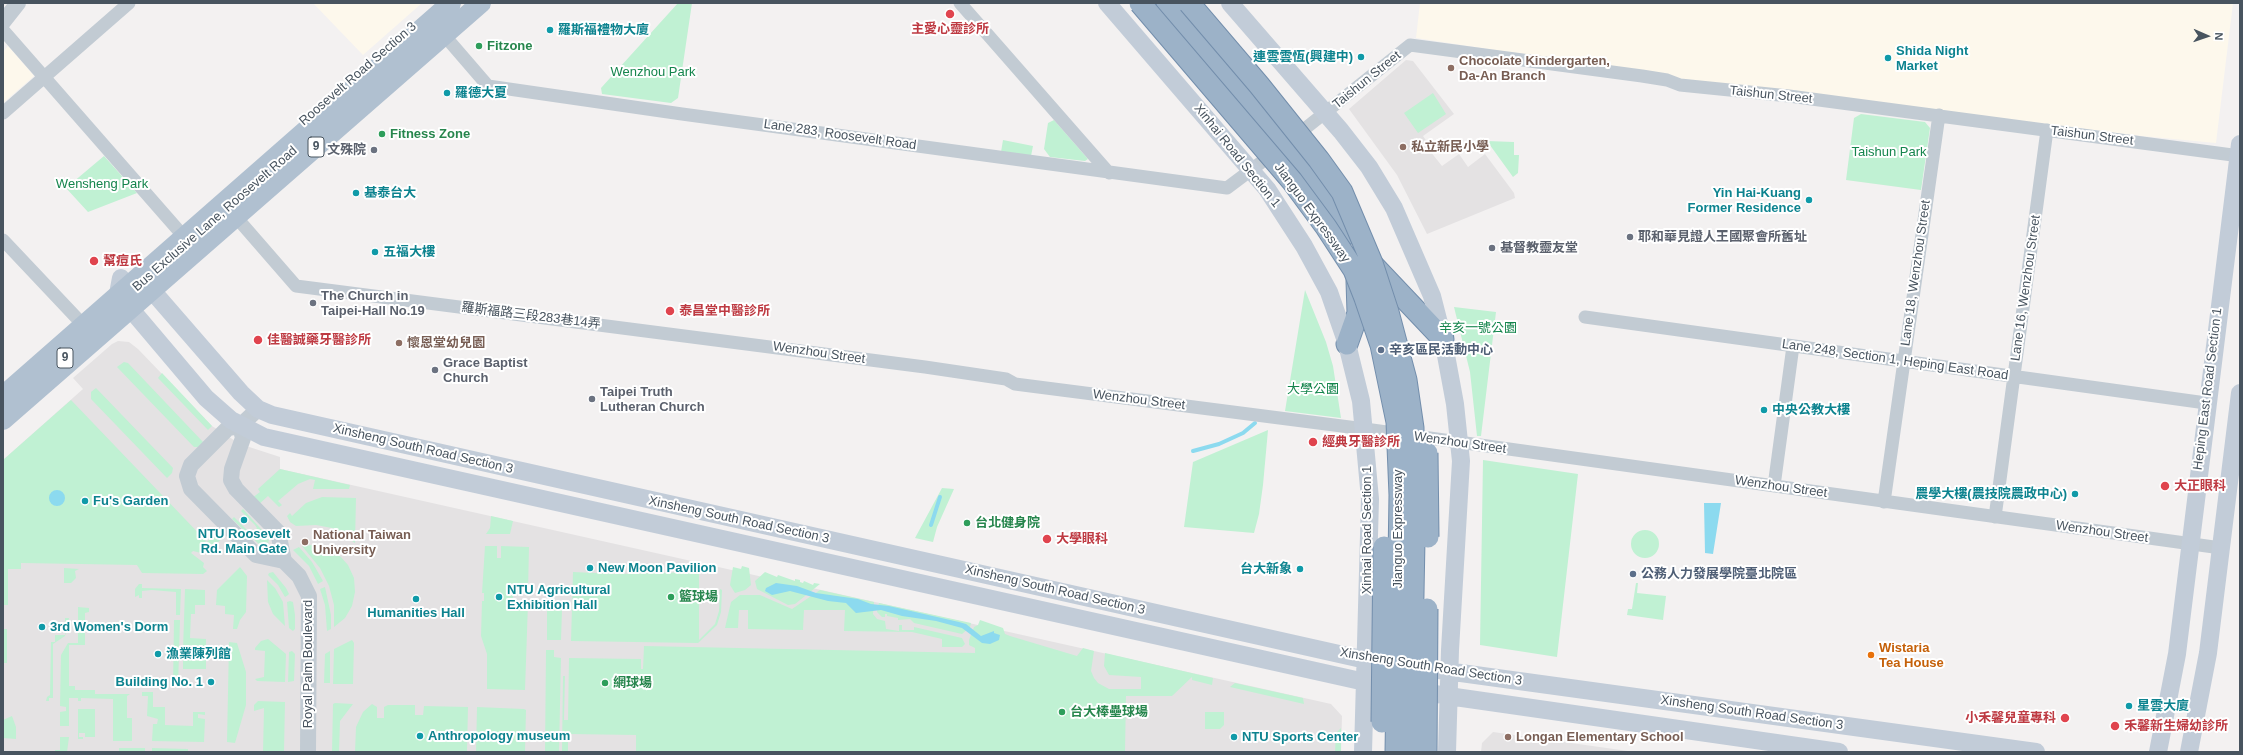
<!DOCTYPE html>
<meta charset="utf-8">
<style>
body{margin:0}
#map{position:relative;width:2243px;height:755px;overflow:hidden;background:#f3f1f1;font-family:Arial,sans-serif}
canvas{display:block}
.frame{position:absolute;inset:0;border:4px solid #48545f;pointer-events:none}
.north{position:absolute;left:2187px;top:16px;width:40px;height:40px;-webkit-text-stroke:3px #fff;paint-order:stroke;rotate:92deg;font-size:11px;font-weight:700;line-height:16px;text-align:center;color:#48545f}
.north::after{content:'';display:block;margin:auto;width:14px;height:18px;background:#48545f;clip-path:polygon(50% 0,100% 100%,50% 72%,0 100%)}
</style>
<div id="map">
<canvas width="2243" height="755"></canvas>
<div class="frame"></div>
<div class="north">N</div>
</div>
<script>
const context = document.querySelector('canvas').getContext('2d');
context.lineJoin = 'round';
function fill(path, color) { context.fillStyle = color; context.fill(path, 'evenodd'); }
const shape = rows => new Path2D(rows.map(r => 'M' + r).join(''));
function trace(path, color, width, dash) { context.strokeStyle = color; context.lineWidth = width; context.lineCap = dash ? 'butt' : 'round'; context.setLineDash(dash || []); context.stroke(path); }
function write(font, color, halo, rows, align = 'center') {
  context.font = font + ' Arial,"Noto Sans TC",sans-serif'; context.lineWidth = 4; context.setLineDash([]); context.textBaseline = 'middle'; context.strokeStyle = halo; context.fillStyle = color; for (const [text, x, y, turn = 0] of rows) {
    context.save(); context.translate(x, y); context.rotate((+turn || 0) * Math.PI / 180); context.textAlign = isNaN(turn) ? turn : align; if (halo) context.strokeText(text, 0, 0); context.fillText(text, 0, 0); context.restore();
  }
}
const commercial = shape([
 [313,3,422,3,363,55],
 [1420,3,2233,3,2216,143,2142,136,1684,79,1416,38],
 [8,46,34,76,3,103,3,52]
]);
const education = shape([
 [1406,60,1413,61,1454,114,1423,136,1432,149,1430,151,1442,166,1459,154,1468,167,1485,154,1514,193,1515,198,1427,234,1397,175,1349,109],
 [118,341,129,342,138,349,212,426,240,444,280,457,280,469,1331,704,1342,716,1341,752,3,752,3,460,83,389,73,378,112,344],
 [1493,732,1635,752,1481,752,1482,743]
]);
const green = shape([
 [678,3,692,3,678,98,671,103,602,94,601,88],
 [1433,93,1446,114,1418,133,1404,113],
 [1861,114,1925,122,1930,128,1921,190,1846,180,1854,118],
 [1054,120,1088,159,1085,161,1050,157,1044,149,1048,123],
 [1003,140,1033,146,1031,156,1001,152],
 [1487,141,1514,142,1514,155,1519,155,1518,173,1513,177],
 [104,156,137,193,88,212,66,188],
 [1305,290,1326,342,1333,366,1341,418,1285,411],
 [1454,307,1496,312,1481,436,1477,436,1470,372],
 [124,362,128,363,203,442,198,447,194,447,117,367],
 [162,373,212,426,208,430,158,378],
 [96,388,173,468,172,473,167,478,91,399,91,392],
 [71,400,206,541,202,546,223,528,228,533,205,554,193,551,191,553,204,563,203,567,207,571,203,574,142,573,137,565,21,563,21,569,8,569,8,605,3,605,3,460],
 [1268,430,1263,485,1259,514,1254,533,1184,527,1193,462],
 [1483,460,1578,474,1557,657,1480,645],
 [280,469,350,485,349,489,313,489,315,480,310,479,298,484,278,501,282,505,279,507,268,496,258,505,252,498,260,492,258,489],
 [942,488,954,489,937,527,933,542,915,538],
 [322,497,356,498,355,543,332,528,316,525,296,526,290,522,287,516,290,513,292,516,306,503],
 [243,509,269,538,268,545,261,546,232,519,234,517,249,532,254,532,257,528,255,525,241,511],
 [491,516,513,521,510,534,486,534,490,528],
 '1631 544a14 14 0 1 1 28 0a14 14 0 1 1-28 0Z',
 [312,545,326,548,339,555,348,565,354,578,355,592,352,606,345,618,334,627,334,605,329,586,320,568,302,546],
 [485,546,497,546,497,558,501,558,501,546,529,547,528,592,513,592,513,603,528,603,525,690,487,689,487,654,481,636,482,601,484,601,484,593,482,593],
 [299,547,312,562,323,581,318,584,309,566,293,550],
 [742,566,749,568,751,585,745,590,735,593,730,585,733,567,741,569],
 [240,567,247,576,246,612,240,620,237,629,233,629,234,615,225,614,225,606,216,605,217,590],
 [64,568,79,569,75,571,76,578,71,583,64,583],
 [273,572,286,588,289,594,288,595,285,597,278,585,268,575,269,573],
 [573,572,616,574,699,572,699,640,715,624,719,611,720,589,722,590,721,612,717,625,698,643,571,641],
 [765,572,777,577,778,575,795,581,795,579,800,580,800,582,803,583,804,581,813,585,814,583,820,584,795,604,788,605,757,589,755,581],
 [267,580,275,588,283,602,285,626,273,614,268,602],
 [1636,583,1638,583,1637,593,1666,596,1663,620,1627,615,1628,609,1632,609],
 [139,584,142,584,142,588,181,589,180,615,176,615,176,592,152,590,142,591,142,598,139,598,139,595,135,597,135,589],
 [325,587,331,615,331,629,327,631,325,605,320,589],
 [185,589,205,590,205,605,195,605,195,614,191,614,190,638,206,639,206,650,183,650],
 [820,590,874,602,873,614,877,619,885,621,886,629,899,631,899,625,902,625,902,630,914,630,914,627,962,638,965,644,962,647,942,647,942,639,912,632,844,631,845,610,804,610,803,630,748,629,748,610,739,610,738,628,725,628,731,602,740,595,760,595,792,609],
 [290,601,293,602,295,615,295,629,293,631,289,628,287,602],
 [879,603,971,623,970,627,962,634,914,623,910,619,898,620,898,618,887,616,887,614,885,614,885,617,882,617,877,612],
 [78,607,89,608,89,612,85,613,85,645,69,645,69,686,75,686,75,690,95,690,95,694,130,694,127,696,127,718,132,718,132,741,113,741,113,699,81,698,81,701,78,701,78,698,69,698,69,726,60,726,60,712,66,711,66,707,60,706,61,655,68,643,78,643],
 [547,610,562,610,561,640,547,640],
 [65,618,69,618,65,636,53,644,53,698,49,698,49,701,46,701,47,697,50,695,51,642,55,642,55,635,65,635],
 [174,620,180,620,178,687,173,687],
 [980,620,1003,628,1005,634,1010,636,1077,656,1083,648,1094,651,1091,671,1094,678,1098,683,1109,689,1141,689,1141,677,1109,675,1104,666,1105,653,1213,678,1212,685,1192,680,1192,677,1172,696,1126,696,1125,752,562,752,563,676,565,676,564,720,568,720,569,658,641,659,641,669,643,669,644,646,975,653,975,648,969,645,969,640,974,627,978,625],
 [568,734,636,735,636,751,568,751],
 [3,629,7,629,7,663,3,663],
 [268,639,286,654,285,682,257,681,255,679,264,677,265,651,255,650,255,648,261,641],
 [352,640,354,643,353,684,333,684,334,649],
 [229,642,237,643,246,672,246,705,235,743,227,742],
 [546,650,554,650,554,657,561,658,559,752,545,752],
 [292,651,295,654,294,681,288,682,289,652],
 [330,651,330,683,324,683,325,654],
 [183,656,206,657,206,669,183,669],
 [1235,683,1303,698,1304,704,1230,687],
 [142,692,153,692,153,707,165,707,165,725,193,726,193,712,205,712,205,715,198,714,198,718,205,719,204,742,152,741,153,724,157,724,158,719,147,716,148,696,142,696],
 [258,701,285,702,284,752,263,752,264,708,254,711,254,705],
 [335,703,353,704,340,721,339,752,332,752,333,704],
 [372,704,377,707,377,718,384,718,384,707,388,705,415,705,415,715,423,715,424,706,468,707,467,752,355,752,356,727,363,712],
 [477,707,524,709,526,710,525,752,476,752],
 [78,709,95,709,95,737,85,737,85,733,79,733,79,737,83,737,83,739,78,739],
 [1205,712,1224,712,1224,725,1220,729,1205,729],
 [12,716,16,727,16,739,3,738,3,720],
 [1341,728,1341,752,1335,752,1336,733],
 [60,737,69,737,67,752,55,752,55,750,60,750],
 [119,748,145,748,145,752,98,752,119,751],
 [152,748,188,749,188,752,152,752]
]);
const water = shape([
 '49 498a8 8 0 1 1 16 0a8 8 0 1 1-16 0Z',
 [1704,503,1721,503,1713,554,1705,553],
 [776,583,797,586,816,593,858,599,871,604,889,606,959,622,966,624,981,636,994,631,994,633,1000,635,999,640,990,644,982,643,962,628,936,621,902,616,881,610,856,613,846,603,828,601,790,591,772,595,765,591,766,588]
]);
const stream = shape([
 [1193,451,1219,444,1243,433,1255,423],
 [931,525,940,497]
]);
const minor = shape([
 [960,3,1109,173],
 [3,30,179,231],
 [444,35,488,86,682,114,1227,188,1275,152],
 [3,113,129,3],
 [1292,139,1410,45,1642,76,1667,80,1680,85,1789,96,2240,156],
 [236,217,296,286,925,367,1006,379,1015,384,1365,429,2221,548],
 [3,240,88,330],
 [1585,317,2206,403],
 [1774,486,1793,346],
 [1884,502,1939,115],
 [1995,517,2047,130]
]);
const tertiary = shape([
 [3,22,18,3],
 [258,409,240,426,228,428,191,465,187,476,191,489,256,555,284,561],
 [240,426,243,438,232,469,231,480,236,489,278,532,284,561],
 [284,561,299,576,309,596,308,752]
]);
const secondary = shape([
 [1107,3,1267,189,1304,246,1329,292,1347,344,1361,401,1370,499,1363,752],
 [1230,3,1341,131,1369,167,1394,208,1432,296,1443,339,1455,404,1461,461,1450,650,1447,752],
 [121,278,118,294,206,398,231,420,264,437,1365,682,1448,696,1839,752],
 [142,279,241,393,258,409,272,415,1366,660,2036,752],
 [2158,752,2177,654,2240,144],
 [2189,752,2208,653,2240,393]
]);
const primary = shape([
 [3,396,451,3],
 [3,420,481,3]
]);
const trunk = shape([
 [1167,3,1287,143,1342,214,1352,233],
 [1371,263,1443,339],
 [1347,344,1358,313,1357,281]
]);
const trunkBridge = shape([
 [1140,3,1292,181,1326,227,1354,270,1365,298,1381,345,1397,422,1400,495,1396,752],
 [1189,3,1259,85,1319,160,1342,192,1372,263,1388,312,1406,380,1413,428,1414,540,1410,752],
 [1427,453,1428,537],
 [1382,722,1384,547],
 [1426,752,1427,609]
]);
const markers = [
 [950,14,5,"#e0444e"],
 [550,30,4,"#0f9aa8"],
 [479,46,4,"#2e9e5b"],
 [1361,57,4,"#0f9aa8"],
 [1888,58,4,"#0f9aa8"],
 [1451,68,4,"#8d6e63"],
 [447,93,4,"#0f9aa8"],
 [382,134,4,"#2e9e5b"],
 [1403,147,4,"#8d6e63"],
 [374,150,4,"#6b7280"],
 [356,193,4,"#0f9aa8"],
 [1809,200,4,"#0f9aa8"],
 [1630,237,4,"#6b7280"],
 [1492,248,4,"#6b7280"],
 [375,252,4,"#0f9aa8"],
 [94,261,5,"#e0444e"],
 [313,303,4,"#6b7280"],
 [670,311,5,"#e0444e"],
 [258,340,5,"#e0444e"],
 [399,343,4,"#8d6e63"],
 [1381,350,4,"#5c6f8a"],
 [435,370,4,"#6b7280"],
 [592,399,4,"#6b7280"],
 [1764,410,4,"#0f9aa8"],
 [1313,442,5,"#e0444e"],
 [2165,486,5,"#e0444e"],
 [2075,494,4,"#0f9aa8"],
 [85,501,4,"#0f9aa8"],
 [244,520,4,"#0f9aa8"],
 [967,523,4,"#2e9e5b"],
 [1047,539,5,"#e0444e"],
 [305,542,4,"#8d6e63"],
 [590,568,4,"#0f9aa8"],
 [1300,569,4,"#0f9aa8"],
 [1633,574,4,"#5c6f8a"],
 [499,597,4,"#0f9aa8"],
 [671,597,4,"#2e9e5b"],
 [416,599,4,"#0f9aa8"],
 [42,627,4,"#0f9aa8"],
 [158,654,4,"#0f9aa8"],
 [1871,655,4,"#e8710a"],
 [211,682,4,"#0f9aa8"],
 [605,683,4,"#2e9e5b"],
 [2129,706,4,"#0f9aa8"],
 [1062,712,4,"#2e9e5b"],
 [2065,718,5,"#e0444e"],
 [2115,726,5,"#e0444e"],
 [420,736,4,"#0f9aa8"],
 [1234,737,4,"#0f9aa8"],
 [1508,737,4,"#8d6e63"]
];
const shields = [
 [316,147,16],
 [65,358,16]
];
const shieldNames = [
 ["9",316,147],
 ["9",65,358]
];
const healthNames = [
 ["主愛心靈診所",950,29,"center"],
 ["幫痘氏",103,261],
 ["泰昌堂中醫診所",679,311],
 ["佳醫誠藥牙醫診所",267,340],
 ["經典牙醫診所",1322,442],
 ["大正眼科",2174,486],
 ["大學眼科",1056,539],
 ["小禾馨兒童專科",2056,718,"right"],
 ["禾馨新生婦幼診所",2124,726]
];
const cultureNames = [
 ["羅斯福禮物大廈",558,30],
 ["Shida Night",1896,51],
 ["Market",1896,66],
 ["連雲雲恆(興建中)",1353,57,"right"],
 ["羅德大夏",455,93],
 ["基泰台大",364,193],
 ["Yin Hai-Kuang",1801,193,"right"],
 ["Former Residence",1801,208,"right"],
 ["五福大樓",383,252],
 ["中央公教大樓",1772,410],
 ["農學大樓(農技院農政中心)",2067,494,"right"],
 ["Fu's Garden",93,501],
 ["NTU Roosevelt",244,534,"center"],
 ["Rd. Main Gate",244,549,"center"],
 ["New Moon Pavilion",598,568],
 ["台大新象",1292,569,"right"],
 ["NTU Agricultural",507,590],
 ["Exhibition Hall",507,605],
 ["Humanities Hall",416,613,"center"],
 ["3rd Women's Dorm",50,627],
 ["漁業陳列館",166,654],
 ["Building No. 1",203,682,"right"],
 ["星雲大廈",2137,706],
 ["Anthropology museum",428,736],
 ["NTU Sports Center",1242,737]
];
const leisureNames = [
 ["Fitzone",487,46],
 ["Fitness Zone",390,134],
 ["台北健身院",975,523],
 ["籃球場",679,597],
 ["網球場",613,683],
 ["台大棒壘球場",1070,712]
];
const educationNames = [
 ["Chocolate Kindergarten,",1459,61],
 ["Da-An Branch",1459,76],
 ["私立新民小學",1411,147],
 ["懷恩堂幼兒園",407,343],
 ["National Taiwan",313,535],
 ["University",313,550],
 ["Longan Elementary School",1516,737]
];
const parkNames = [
 ["Wenzhou Park",653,72],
 ["Taishun Park",1889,152],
 ["Wensheng Park",102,184],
 ["辛亥一號公園",1478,328],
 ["大學公園",1313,389]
];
const streetNames = [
 ["Roosevelt Road Section 3",358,74,-41],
 ["Taishun Street",1367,80,-39],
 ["Taishun Street",1771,95,6],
 ["Lane 283, Roosevelt Road",840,135,8],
 ["Taishun Street",2092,136,7],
 ["Xinhai Road Section 1",1237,156,51],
 ["Jianguo Expressway",1312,213,54],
 ["Bus Exclusive Lane, Roosevelt Road",215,219,-41],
 ["Lane 18, Wenzhou Street",1916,273,-82],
 ["Lane 16, Wenzhou Street",2026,288,-82],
 ["羅斯福路三段283巷14弄",531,316,7],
 ["Wenzhou Street",819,353,8],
 ["Lane 248, Section 1, Heping East Road",1895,360,8],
 ["Heping East Road Section 1",2208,389,-83],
 ["Wenzhou Street",1139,400,7],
 ["Wenzhou Street",1460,443,8],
 ["Xinsheng South Road Section 3",423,449,13],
 ["Wenzhou Street",1781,487,8],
 ["Xinsheng South Road Section 3",739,520,12],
 ["Jianguo Expressway",1398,529,-90],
 ["Xinhai Road Section 1",1367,530,-90],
 ["Wenzhou Street",2102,532,8],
 ["Xinsheng South Road Section 3",1055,590,13],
 ["Royal Palm Boulevard",308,664,-90],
 ["Xinsheng South Road Section 3",1431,667,9],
 ["Xinsheng South Road Section 3",1752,713,8]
];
const worshipNames = [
 ["文殊院",366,150,"right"],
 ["耶和華見證人王國聚會所舊址",1638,237],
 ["基督教靈友堂",1500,248],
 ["The Church in",321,296],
 ["Taipei-Hall No.19",321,311],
 ["Grace Baptist",443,363],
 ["Church",443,378],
 ["Taipei Truth",600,392],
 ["Lutheran Church",600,407]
];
const serviceNames = [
 ["辛亥區民活動中心",1389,350],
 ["公務人力發展學院臺北院區",1641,574]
];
const foodNames = [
 ["Wistaria",1879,648],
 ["Tea House",1879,663]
];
fill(commercial, '#fdf8ec');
fill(education, '#e4e2e3');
fill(green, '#c0f1d3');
fill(water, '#8cdaef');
trace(stream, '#8cdaef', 4);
trace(trunk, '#738eac', 23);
trace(minor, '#c2cbd3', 13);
trace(tertiary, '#c2cbd3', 16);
trace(secondary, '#c2ccd8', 18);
trace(primary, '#b0c0d0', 20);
trace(trunk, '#9cb2c8', 21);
trace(trunkBridge, '#738eac', 23, []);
trace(trunkBridge, '#9cb2c8', 21);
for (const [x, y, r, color] of markers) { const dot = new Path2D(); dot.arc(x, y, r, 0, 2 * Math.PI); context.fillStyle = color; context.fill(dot); trace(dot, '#fff', 1.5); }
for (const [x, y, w] of shields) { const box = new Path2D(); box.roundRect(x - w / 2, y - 10, w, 20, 3); context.fillStyle = '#fff'; context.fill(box); trace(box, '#48545f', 1); }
write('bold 12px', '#48545f', null, shieldNames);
write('bold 13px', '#be3a42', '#fff', healthNames, 'left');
write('bold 13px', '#0d838f', '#fff', cultureNames, 'left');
write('bold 13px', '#27864d', '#fff', leisureNames, 'left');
write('bold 13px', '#785e54', '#fff', educationNames, 'left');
write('13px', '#15854d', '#fff', parkNames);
write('13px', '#48545f', '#fff', streetNames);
write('bold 13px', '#5b616d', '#fff', worshipNames, 'left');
write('bold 13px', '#4e5e75', '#fff', serviceNames, 'left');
write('bold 13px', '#c56008', '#fff', foodNames, 'left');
</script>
